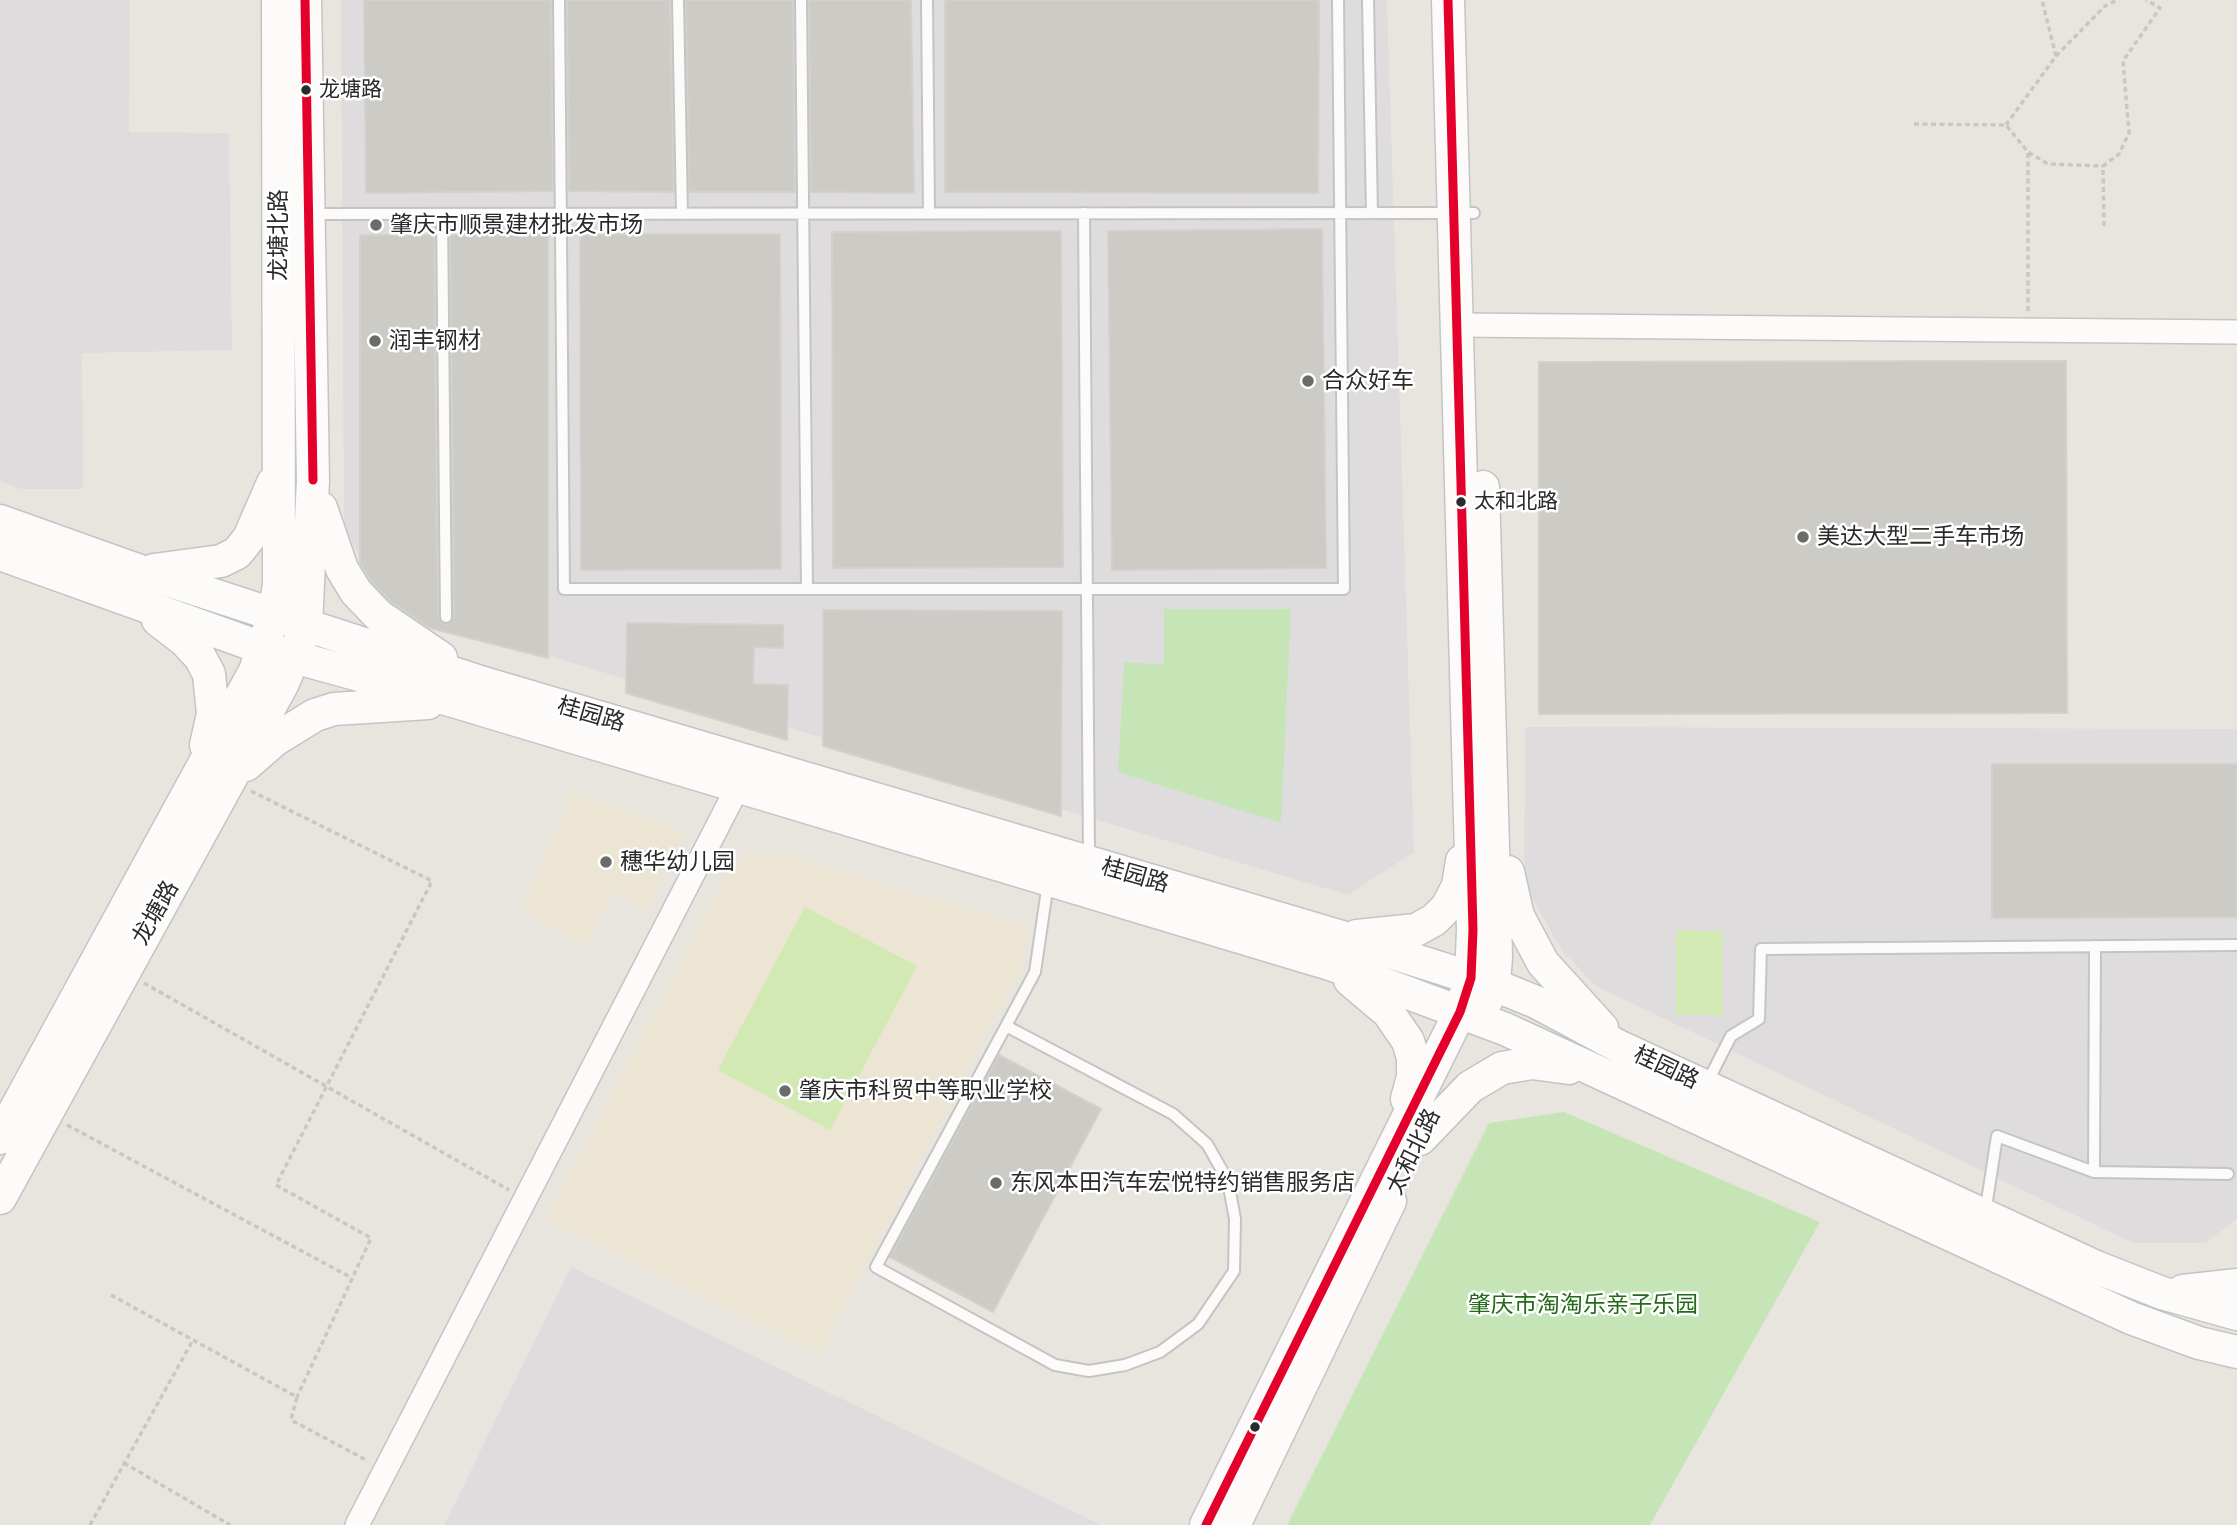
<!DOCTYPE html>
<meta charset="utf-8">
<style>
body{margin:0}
canvas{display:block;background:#e8e5df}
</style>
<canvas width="2237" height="1525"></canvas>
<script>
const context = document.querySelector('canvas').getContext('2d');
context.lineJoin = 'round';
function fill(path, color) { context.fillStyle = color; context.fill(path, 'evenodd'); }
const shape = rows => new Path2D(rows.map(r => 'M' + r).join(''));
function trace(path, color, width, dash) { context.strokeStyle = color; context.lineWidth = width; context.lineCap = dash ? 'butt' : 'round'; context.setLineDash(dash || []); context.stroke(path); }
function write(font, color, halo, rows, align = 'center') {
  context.font = font + ' Rubik,"Noto Sans SC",sans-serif'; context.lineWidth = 5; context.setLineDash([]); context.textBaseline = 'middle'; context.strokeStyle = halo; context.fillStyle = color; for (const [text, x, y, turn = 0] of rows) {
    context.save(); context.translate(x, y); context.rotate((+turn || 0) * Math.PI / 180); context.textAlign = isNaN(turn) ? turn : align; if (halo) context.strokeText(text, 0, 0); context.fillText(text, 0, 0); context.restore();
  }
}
const industrial = shape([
 [0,0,130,0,129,132,229,133,232,350,82,353,83,489,21,489,0,481],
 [341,0,1387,0,1414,852,1348,895,415,616,383,600,344,528],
 [1525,727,2237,729,2237,1219,2205,1243,2133,1243,1596,986,1562,951,1524,883],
 [571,1267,1101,1525,444,1525]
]);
const education = shape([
 [572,792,684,832,647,909,614,891,585,946,522,911],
 [752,854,785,855,1029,926,1024,962,819,1353,546,1220,729,869]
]);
const green = shape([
 [1164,609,1291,609,1281,823,1118,772,1124,662,1164,665],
 [1564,1112,1820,1222,1650,1525,1287,1525,1489,1123]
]);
const pitch = shape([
 [805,907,917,966,830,1130,718,1070],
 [1676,930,1723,931,1723,1015,1676,1015]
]);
const building = shape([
 [364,0,551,0,553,191,366,193,364,0],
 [567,0,670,0,674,192,569,191,567,0],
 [686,0,793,0,795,192,689,192,686,0],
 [809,0,911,0,914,193,811,192,809,0],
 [945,0,1319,0,1318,193,945,192,945,0],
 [1322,229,1326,568,1112,570,1108,231,1322,229],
 [1061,231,1063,567,833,568,832,232,1061,231],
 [580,234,780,234,781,569,581,570,580,234],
 [360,235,434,235,438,617,445,625,454,617,450,235,548,235,548,658,430,628,391,602,371,581,360,563,360,235],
 [2066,361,2067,713,1539,714,1539,362,2066,361],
 [823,610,1062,611,1061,816,823,746,823,610],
 [627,623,783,625,783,648,754,647,753,684,788,685,787,740,626,693,627,623],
 [1992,764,2237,764,2237,917,1992,918,1992,764],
 [999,1055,1101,1109,993,1312,890,1257,999,1055]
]);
const path = shape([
 [2056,56,2105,6,2117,0],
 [1914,124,2006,125,2028,152,2048,164,2103,166],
 [2006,125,2056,56,2042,0],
 [2104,226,2103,166,2119,154,2129,133,2123,61,2160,8,2146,0],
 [2028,311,2028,152],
 [251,791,432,881,276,1185,371,1238,297,1397],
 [144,983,509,1190],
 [67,1125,352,1278],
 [111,1295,297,1397,291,1420,368,1461],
 [124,1463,230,1525],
 [90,1525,193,1340]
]);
const lane = shape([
 [559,0,564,589,1344,589,1338,0],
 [678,0,682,214],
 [801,0,807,589],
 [927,0,929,213],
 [1368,0,1372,213],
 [1084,213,1089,858],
 [311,214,1474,213],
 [442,214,446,617],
 [1006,1026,1173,1114,1207,1144,1228,1181,1235,1219,1234,1271,1198,1324,1160,1352,1125,1365,1089,1371,1055,1365,876,1267,1006,1026,1035,972,1048,883],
 [1707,1083,1731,1036,1759,1019,1761,949,2237,945],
 [2094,1172,2095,946],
 [1985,1214,1997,1136,2094,1172,2228,1174]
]);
const street = shape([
 [1457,325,2237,332],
 [357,1525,744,775]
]);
const secondary = shape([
 [1483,487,1496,956,1494,985,1485,1003],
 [321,508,342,569,356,592,379,616,441,658],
 [0,521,140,571,477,681,1342,937,1494,985,1536,1002,1620,1047,2096,1267,2162,1293,2237,1314],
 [0,554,265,649,453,701,1333,965,1505,1029,2131,1318,2199,1343,2237,1352],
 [154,570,221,561,237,553,249,538,273,483],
 [158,620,184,640,200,657,209,674,213,714,206,745],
 [246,765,276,739,315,715,334,709,428,703],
 [1508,872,1518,916,1543,963,1602,1028],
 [1357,936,1416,930,1434,920,1447,907,1458,886,1462,861],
 [1350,980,1388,1012,1408,1041,1413,1058,1413,1077,1407,1099],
 [0,1138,255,671,274,615,279,585,278,0],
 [1420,1139,1470,1087,1502,1068,1532,1063,1569,1068],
 [0,1198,283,683,306,626,313,480,305,0],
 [2183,1291,2237,1285],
 [1206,1525,1460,1012,1471,978,1473,930,1448,0],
 [1234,1525,1390,1201]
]);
const bus1 = shape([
 [305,0,313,480],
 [1206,1525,1460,1012,1471,978,1473,930,1448,0]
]);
const markers = [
 [306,90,6,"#2a2a2a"],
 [376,225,7,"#6c6b69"],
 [375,341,7,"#6c6b69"],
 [1308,381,7,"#6c6b69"],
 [1461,502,6,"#2a2a2a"],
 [1803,537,7,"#6c6b69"],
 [606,862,7,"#6c6b69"],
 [785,1091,7,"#6c6b69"],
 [996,1183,7,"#6c6b69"],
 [1255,1427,6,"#2a2a2a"]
];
const busNames = [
 ["龙塘路",319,90],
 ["太和北路",1474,502]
];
const poiNames = [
 ["肇庆市顺景建材批发市场",390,225],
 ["润丰钢材",389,341],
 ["合众好车",1322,381],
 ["美达大型二手车市场",1817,537],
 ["穗华幼儿园",620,862],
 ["肇庆市科贸中等职业学校",799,1091],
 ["东风本田汽车宏悦特约销售服务店",1010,1183]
];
const streetNames = [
 ["龙塘北路",279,235,-90],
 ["桂园路",591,715,16],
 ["桂园路",1135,876,16],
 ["龙塘路",156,913,-61],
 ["桂园路",1666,1068,25],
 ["太和北路",1414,1152,-64]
];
const parkNames = [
 ["肇庆市淘淘乐亲子乐园",1583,1305]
];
fill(industrial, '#dfdcde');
fill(education, '#ece5d3');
fill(green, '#c6e5b7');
fill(pitch, '#d2e9b4');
fill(building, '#cdcbc6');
trace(building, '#d3d1cb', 2);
trace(lane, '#c5c4c5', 14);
trace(street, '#c5c4c5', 26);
trace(secondary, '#c5c4c5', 35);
trace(path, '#c8c7c7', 3.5, [5, 3.5]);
trace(lane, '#fcfbfa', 10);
trace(street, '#fcfbfa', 23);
trace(secondary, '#fcfbfa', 32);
trace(bus1, '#e4002b', 9);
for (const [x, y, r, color] of markers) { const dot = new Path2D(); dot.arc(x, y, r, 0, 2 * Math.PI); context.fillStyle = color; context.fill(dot); trace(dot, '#fff', 2.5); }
write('21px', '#2a2a2a', '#fff', busNames, 'left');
write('23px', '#2a2a2a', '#fff', poiNames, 'left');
write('23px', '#2a2a2a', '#fff', streetNames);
write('23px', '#236918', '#fff', parkNames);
</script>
